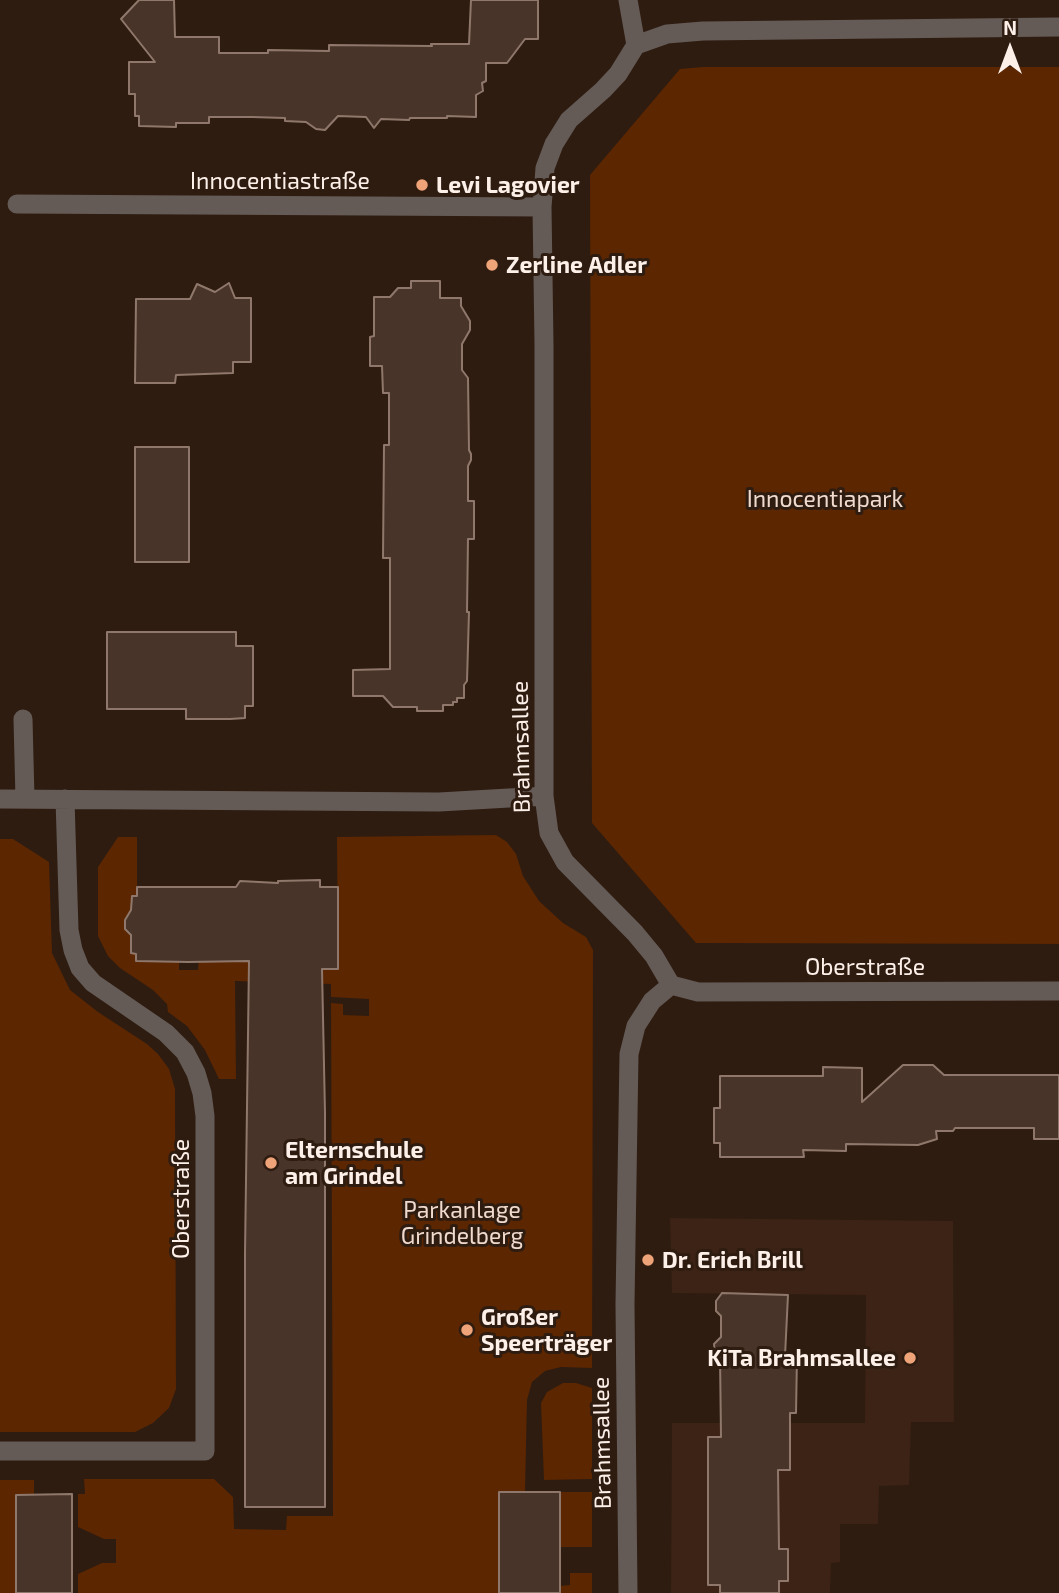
<!DOCTYPE html>
<meta charset="utf-8">
<style>
body{margin:0}
#map{position:relative;width:1059px;height:1593px;overflow:hidden;background:#2e1c11;font-family:"Exo 2",sans-serif}
canvas{display:block}
.north{position:absolute;left:975px;top:14px;width:70px;height:70px;-webkit-text-stroke:5px #2e1c11;paint-order:stroke;rotate:0deg;font-size:19px;font-weight:700;line-height:28px;text-align:center;color:#fdf0e9}
.north::after{content:'';display:block;margin:auto;width:24px;height:32px;background:#fdf0e9;clip-path:polygon(50% 0,100% 100%,50% 72%,0 100%)}
</style>
<div id="map">
<canvas width="1059" height="1593"></canvas>
<div class="north">N</div>
</div>
<script>
const context = document.querySelector('canvas').getContext('2d');
context.lineJoin = 'round';
function fill(path, color) { context.fillStyle = color; context.fill(path, 'evenodd'); }
const shape = rows => new Path2D(rows.map(r => 'M' + r).join(''));
function trace(path, color, width, dash) { context.strokeStyle = color; context.lineWidth = width; context.lineCap = dash ? 'butt' : 'round'; context.setLineDash(dash || []); context.stroke(path); }
function write(font, color, halo, rows, align = 'center') {
  context.font = font + ' "Exo 2",sans-serif'; context.lineWidth = 6; context.setLineDash([]); context.textBaseline = 'middle'; context.strokeStyle = halo; context.fillStyle = color; for (const [text, x, y, turn = 0] of rows) {
    context.save(); context.translate(x, y); context.rotate((+turn || 0) * Math.PI / 180); context.textAlign = isNaN(turn) ? turn : align; if (halo) context.strokeText(text, 0, 0); context.fillText(text, 0, 0); context.restore();
  }
}
const built = shape([
 [670,1218,953,1221,954,1422,911,1422,909,1485,879,1486,878,1524,840,1524,840,1562,831,1563,830,1593,671,1593,672,1423,865,1423,866,1295,672,1293]
]);
const green = shape([
 [703,67,1059,67,1059,944,696,943,592,823,590,175,680,69],
 [496,835,507,842,516,854,523,876,539,901,563,923,586,937,593,950,592,1368,561,1367,545,1371,532,1382,527,1400,525,1492,499,1492,499,1593,78,1593,78,1574,102,1563,116,1563,116,1539,104,1539,78,1527,78,1494,85,1494,84,1479,214,1479,233,1497,234,1529,286,1530,287,1516,333,1516,331,1003,343,1004,343,1015,369,1016,369,999,331,997,331,984,235,981,236,1079,219,1079,205,1050,187,1026,168,1012,167,1004,153,990,120,968,108,956,98,936,98,867,118,837,137,837,137,896,132,896,131,910,125,920,131,935,131,953,136,954,136,961,179,962,179,970,198,970,199,957,292,960,338,969,337,837],
 [0,839,13,839,49,862,52,953,70,990,98,1012,147,1044,158,1054,169,1069,175,1089,176,1389,169,1408,153,1423,135,1432,0,1432],
 [563,1383,576,1383,592,1388,592,1479,544,1480,541,1403,547,1392],
 [0,1480,34,1480,34,1495,16,1495,16,1593,0,1593],
 [560,1492,592,1492,592,1547,560,1547],
 [570,1573,592,1573,592,1593,560,1593,560,1586,570,1585]
]);
const building = shape([
 [139,0,174,0,175,37,219,37,219,53,268,53,268,50,329,51,329,45,432,46,431,44,469,44,471,0,538,0,538,39,525,39,507,63,486,63,486,81,482,83,483,91,476,95,476,117,447,116,447,118,410,118,409,120,381,119,374,128,366,117,338,116,325,130,316,129,306,122,285,121,285,118,252,117,209,117,209,123,176,123,176,127,139,126,139,116,135,116,135,94,129,94,129,62,155,62,121,19,139,0],
 [411,281,440,281,440,298,461,298,461,306,470,321,470,330,462,344,462,370,468,378,469,450,471,454,471,460,468,466,468,501,474,501,474,539,468,539,467,612,469,612,467,681,464,685,464,698,457,698,457,702,453,702,453,705,443,705,443,711,417,711,417,707,393,707,383,696,353,696,353,670,390,669,390,558,383,558,384,445,389,445,389,393,383,393,382,366,370,366,370,337,374,336,374,297,390,297,398,288,411,288,411,281],
 [229,283,235,298,251,298,251,362,233,362,233,373,176,375,175,383,135,383,136,299,190,299,197,284,215,292,229,283],
 [135,447,189,447,189,562,135,562,135,447],
 [107,632,236,632,236,646,253,646,253,706,245,706,245,718,230,719,186,719,186,709,107,709,107,632],
 [320,880,320,887,338,887,338,969,322,969,325,1113,325,1507,245,1507,245,1253,249,961,188,962,136,961,136,954,131,953,131,935,125,929,125,920,131,910,132,896,137,896,137,887,236,887,240,881,278,883,278,881,320,880],
 [903,1065,933,1065,944,1075,1059,1075,1059,1139,1034,1139,1034,1128,955,1128,953,1131,936,1131,937,1139,918,1145,846,1144,846,1151,803,1150,804,1157,720,1157,720,1143,714,1143,714,1108,720,1108,720,1076,823,1076,823,1067,862,1068,862,1102,903,1065],
 [722,1293,788,1295,785,1356,797,1356,796,1413,790,1413,790,1470,778,1470,779,1549,788,1549,788,1581,779,1581,779,1593,720,1593,720,1585,708,1585,708,1437,721,1437,720,1357,715,1355,714,1344,721,1337,721,1316,716,1311,716,1301,722,1293],
 [499,1492,560,1492,560,1593,499,1593,499,1492],
 [72,1494,72,1593,16,1593,16,1495,72,1494]
]);
const minor = shape([
 [628,0,636,45,618,74,603,90,569,120,554,144,545,168,542,207,544,345,544,796,549,833,565,862,635,933,654,956,671,985],
 [636,45,667,34,703,31,1059,27],
 [17,204,542,207],
 [23,719,25,799],
 [0,799,439,802,544,796],
 [671,985,698,992,1059,991],
 [0,1451,205,1451,205,1116,202,1093,196,1073,185,1052,166,1033,93,983,80,968,73,950,69,930,65,799],
 [628,1593,625,1304,629,1054,636,1026,652,1001,671,985]
]);
const markers = [
 [422,185,7,"#efa378"],
 [492,265,7,"#efa378"],
 [271,1163,7,"#efa378"],
 [648,1260,7,"#efa378"],
 [467,1330,7,"#efa378"],
 [910,1358,7,"#efa378"]
];
const streetNames = [
 ["Innocentiastraße",280,181],
 ["Brahmsallee",521,747,-91],
 ["Oberstraße",865,967],
 ["Oberstraße",181,1199,-90],
 ["Brahmsallee",602,1443,-91]
];
const poiNames = [
 ["Levi Lagovier",436,185],
 ["Zerline Adler",506,265],
 ["Elternschule",285,1150],
 ["am Grindel",285,1176],
 ["Dr. Erich Brill",662,1260],
 ["Großer",481,1317],
 ["Speerträger",481,1343],
 ["KiTa Brahmsallee",896,1358,"right"]
];
const parkNames = [
 ["Innocentiapark",825,499],
 ["Parkanlage",462,1210],
 ["Grindelberg",462,1236]
];
fill(built, '#3c2315');
fill(green, '#5b2600');
fill(building, '#49342a');
trace(building, '#8f786b', 2);
trace(minor, '#655b56', 19);
for (const [x, y, r, color] of markers) { const dot = new Path2D(); dot.arc(x, y, r, 0, 2 * Math.PI); context.fillStyle = color; context.fill(dot); trace(dot, '#2e1c11', 2.5); }
write('23px', '#fdf0e9', '#2e1c11', streetNames);
write('bold 23px', '#fdf0e9', '#2e1c11', poiNames, 'left');
write('23px', '#f0d9cd', '#2e1c11', parkNames);
</script>
